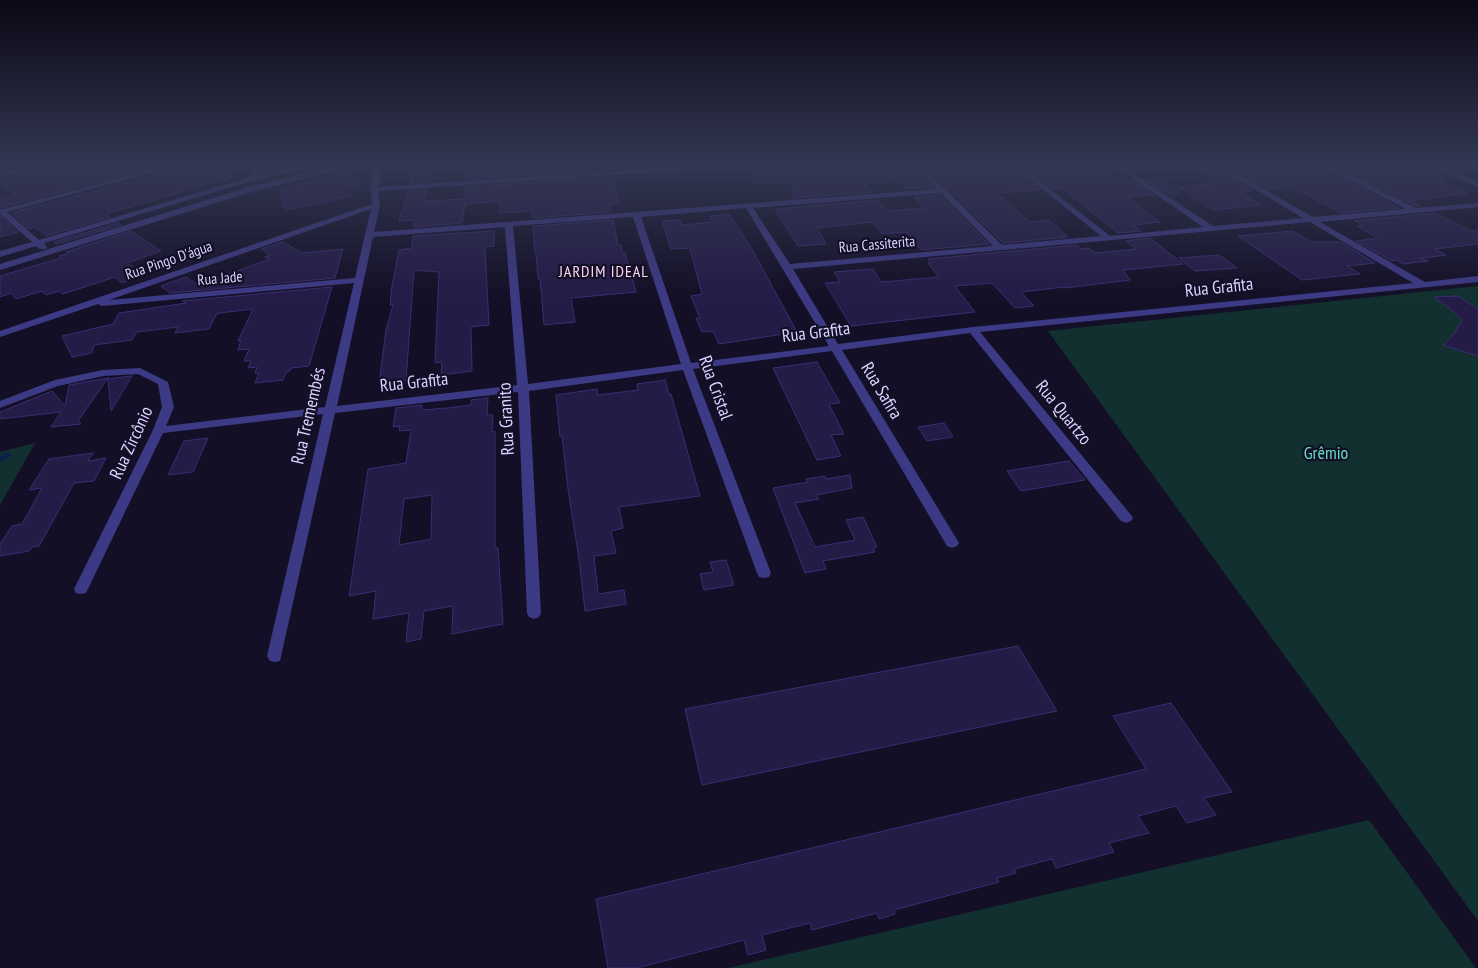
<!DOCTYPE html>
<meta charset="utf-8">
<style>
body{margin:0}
canvas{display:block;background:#130f26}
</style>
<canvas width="1478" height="968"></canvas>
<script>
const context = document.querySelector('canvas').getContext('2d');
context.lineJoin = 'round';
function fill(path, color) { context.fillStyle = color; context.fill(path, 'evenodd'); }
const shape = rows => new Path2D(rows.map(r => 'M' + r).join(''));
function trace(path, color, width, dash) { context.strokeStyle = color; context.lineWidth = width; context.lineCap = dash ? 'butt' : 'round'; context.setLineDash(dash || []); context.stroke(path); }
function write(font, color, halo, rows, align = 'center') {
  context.font = font + ' "PT Sans Narrow",sans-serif'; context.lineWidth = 4.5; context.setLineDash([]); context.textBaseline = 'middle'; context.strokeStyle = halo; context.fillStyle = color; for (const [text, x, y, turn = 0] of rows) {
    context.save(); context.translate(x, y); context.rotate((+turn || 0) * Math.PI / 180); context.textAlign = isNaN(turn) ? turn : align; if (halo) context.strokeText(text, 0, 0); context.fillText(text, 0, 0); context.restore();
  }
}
const green = shape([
 [1478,286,1478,921,1048,331],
 [35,443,0,505,0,452],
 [1369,820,1476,968,728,968]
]);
const streamFar1 = shape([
 [3,458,8,455]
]);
const stream = shape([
 [0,459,5,456]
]);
const building = shape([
 [119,163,122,166,142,163,151,168,0,208,0,199,16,195,0,183,0,179,68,164,78,171,119,163],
 [201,163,240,163,241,167,224,172,232,177,106,214,110,217,46,236,35,227,29,229,11,213,201,163],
 [416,163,434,163,429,182,410,183,416,163],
 [513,163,610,163,611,169,466,179,467,170,473,169,474,166,513,163],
 [836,163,883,163,891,172,916,170,933,187,907,189,893,174,899,181,865,184,872,192,794,198,792,182,756,184,748,169,836,163],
 [963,163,1008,163,1040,190,997,193,1030,222,1049,220,1068,237,1003,243,928,169,933,168,930,165,963,163],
 [1020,163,1043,163,1048,166,1094,163,1123,182,1135,182,1153,195,1127,197,1160,222,1133,225,1141,231,1118,233,1062,188,1053,189,1020,163],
 [1232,163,1315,163,1399,208,1340,213,1292,186,1267,189,1229,167,1238,166,1232,163],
 [1328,163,1406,163,1446,180,1439,181,1467,193,1410,201,1420,206,1416,206,1328,163],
 [1216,168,1253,190,1240,192,1262,205,1213,210,1178,187,1221,183,1200,170,1216,168],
 [343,172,361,184,346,189,352,195,314,205,313,204,285,210,280,189,343,172],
 [613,177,619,204,609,205,611,212,533,218,532,211,499,213,500,201,465,204,462,223,414,227,414,220,399,221,408,191,427,190,424,201,464,199,465,187,613,177],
 [1160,180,1180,193,1167,194,1148,181,1160,180],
 [940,195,989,244,921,250,906,232,882,234,873,222,817,228,826,244,798,246,775,209,878,200,887,211,924,208,914,197,940,195],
 [1435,213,1471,231,1478,230,1478,244,1435,249,1446,255,1421,258,1428,261,1403,264,1397,260,1392,261,1356,241,1378,238,1357,226,1363,225,1354,221,1435,213],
 [729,214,753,251,797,332,719,344,713,331,702,332,696,318,700,318,691,296,702,294,690,248,671,249,662,221,679,220,682,225,713,222,710,216,729,214],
 [0,216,18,232,0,237,0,216],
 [613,220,618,245,621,245,623,254,625,253,636,292,571,298,575,322,544,325,540,279,538,279,536,253,535,253,533,226,613,220],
 [118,223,121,225,57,244,54,242,118,223],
 [131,231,161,251,127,263,143,275,122,283,115,277,63,294,59,291,46,295,42,291,16,299,11,293,0,297,0,276,61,258,59,256,68,254,66,252,131,231],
 [494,231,494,246,485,247,489,325,471,327,472,371,441,375,442,362,435,363,439,272,414,270,406,380,379,384,386,330,393,305,390,305,392,286,399,250,412,248,413,236,494,231],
 [1293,231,1311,242,1341,242,1375,263,1347,266,1360,274,1302,280,1238,236,1293,231],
 [1150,238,1183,264,1123,270,1130,280,1065,288,1064,287,1021,292,1034,306,1015,308,992,283,955,286,975,312,851,326,825,283,840,282,834,272,873,269,881,282,939,277,928,263,932,263,928,259,1077,245,1080,249,1089,248,1095,253,1136,249,1126,241,1150,238],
 [283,242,302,253,343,249,335,278,170,293,161,286,186,277,198,285,270,259,265,257,270,255,261,249,283,242],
 [1219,255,1237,268,1195,271,1179,258,1219,255],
 [332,287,309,366,291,368,290,371,287,371,283,380,255,383,259,373,255,373,257,367,248,368,251,361,244,361,249,349,238,350,241,340,238,341,253,309,219,313,216,315,209,329,175,333,178,327,137,332,132,340,94,345,92,353,72,357,62,336,113,324,119,313,186,303,182,301,332,287],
 [1458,296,1478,309,1478,356,1443,345,1454,334,1462,320,1453,311,1434,297,1458,296],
 [817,362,840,403,829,404,844,434,831,435,841,456,817,460,773,368,817,362],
 [132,376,111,411,108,379,132,376],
 [108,378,78,421,81,424,51,427,61,412,0,419,0,412,52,391,65,406,69,385,108,378],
 [665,380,669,394,671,394,700,496,619,507,623,528,611,531,616,553,594,556,598,594,624,590,626,604,585,611,579,559,568,489,562,436,560,437,556,395,597,389,598,395,638,390,637,384,665,380],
 [488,398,487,415,493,415,492,432,495,431,495,548,498,548,503,624,452,634,453,606,424,611,421,639,406,642,409,613,373,619,376,591,349,596,368,469,406,463,411,430,399,431,400,426,393,427,396,408,422,405,422,410,447,408,471,405,471,400,488,398],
 [432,495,431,539,399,545,404,499,432,495],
 [944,423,953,437,927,441,918,427,944,423],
 [208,438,193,472,168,475,184,441,208,438],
 [93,453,88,461,106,458,94,481,74,483,39,546,32,547,29,551,0,556,0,544,12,526,22,524,42,488,29,490,49,459,93,453],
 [1069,461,1085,480,1021,491,1007,471,1069,461],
 [850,475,852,488,816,495,819,499,795,503,815,547,855,540,846,520,863,517,877,547,873,548,875,552,823,561,826,569,805,573,773,488,808,482,806,479,825,476,826,479,850,475],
 [726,560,734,585,704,590,700,574,713,572,710,562,726,560],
 [1018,646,1057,711,702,785,685,709,1018,646],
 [1171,703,1232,792,1204,798,1216,815,1187,823,1176,806,1138,816,1149,833,1109,843,1114,852,1056,868,1052,859,1014,869,1016,873,997,878,999,882,894,910,895,914,879,919,877,913,812,930,810,923,762,935,766,950,748,955,744,940,637,968,608,968,596,899,1146,769,1113,716,1171,703]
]);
const minor = shape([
 [42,163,52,163,0,177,0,173,42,163],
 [177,163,187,163,7,212,39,240,247,178,256,163,262,163,255,176,314,163,325,163,252,181,44,243,47,247,46,249,40,249,36,246,0,257,0,251,32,242,0,214,0,210,177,163],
 [350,163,377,165,378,163,384,163,378,187,735,163,763,163,760,165,378,191,380,205,374,232,937,189,912,163,919,163,1002,245,1101,236,1010,163,1017,163,1110,236,1203,227,1110,163,1117,163,1213,226,1303,218,1211,163,1218,163,1313,217,1406,209,1317,163,1325,163,1416,208,1478,203,1478,207,1320,222,1425,282,1478,276,1478,282,980,332,1131,515,1133,518,1131,521,1126,523,1121,521,970,333,842,350,959,543,957,546,952,548,947,546,832,351,693,369,771,573,769,577,764,578,759,577,757,573,683,370,529,391,541,613,539,617,534,619,529,617,527,613,518,392,335,413,280,661,275,662,270,661,267,656,323,414,163,433,86,593,81,594,76,593,74,589,153,430,162,407,158,384,138,374,103,376,58,386,0,408,0,401,55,380,103,370,140,368,168,382,174,407,166,426,325,407,354,283,102,306,98,304,0,337,0,331,372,204,370,184,376,169,346,168,258,190,0,270,0,264,252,186,350,163],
 [941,193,993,246,790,264,753,208,941,193],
 [746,208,829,346,691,363,641,217,746,208],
 [371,209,355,278,109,300,371,209],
 [633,217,681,364,528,384,513,226,633,217],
 [1310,222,1413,283,973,327,838,344,793,269,1310,222],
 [505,227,517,385,337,406,373,237,505,227],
 [1424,163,1432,163,1478,182,1478,187,1424,163]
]);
const farStreetnames = [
 ["Rua Cassiterita",877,245,-5],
 ["Rua Pingo D'água",169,261,-19],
 ["Rua Jade",220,279,-5]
];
const farNeighbourhoodnames = [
 ["JARDIM IDEAL",604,272]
];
const streetNames = [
 ["Rua Grafita",1219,288,-6],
 ["Rua Grafita",816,333,-7],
 ["Rua Grafita",414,383,-6],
 ["Rua Cristal",715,388,70],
 ["Rua Safira",881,391,59],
 ["Rua Quartzo",1063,413,51],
 ["Rua Tremembés",309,416,-77],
 ["Rua Granito",507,419,-93],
 ["Rua Zircônio",132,443,-65]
];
const parkNames = [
 ["Grêmio",1326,454]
];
fill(green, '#12302f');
trace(streamFar1, '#0c2248', 5);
trace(stream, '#0c2248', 6);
fill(building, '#241b47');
trace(building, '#3b2d73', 1);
fill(minor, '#3d3a85');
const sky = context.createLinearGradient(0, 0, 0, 298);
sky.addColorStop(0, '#0a0815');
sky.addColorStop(0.55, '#333752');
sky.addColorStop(1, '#33375200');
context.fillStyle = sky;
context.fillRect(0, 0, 1478, 298);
write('15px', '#d9d4ff', '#130f26', farStreetnames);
context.letterSpacing = '1px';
write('16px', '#ffd6f0', '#130f26', farNeighbourhoodnames);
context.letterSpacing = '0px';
write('18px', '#d9d4ff', '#130f26', streetNames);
write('18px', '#5fe0c0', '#130f26', parkNames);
</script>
